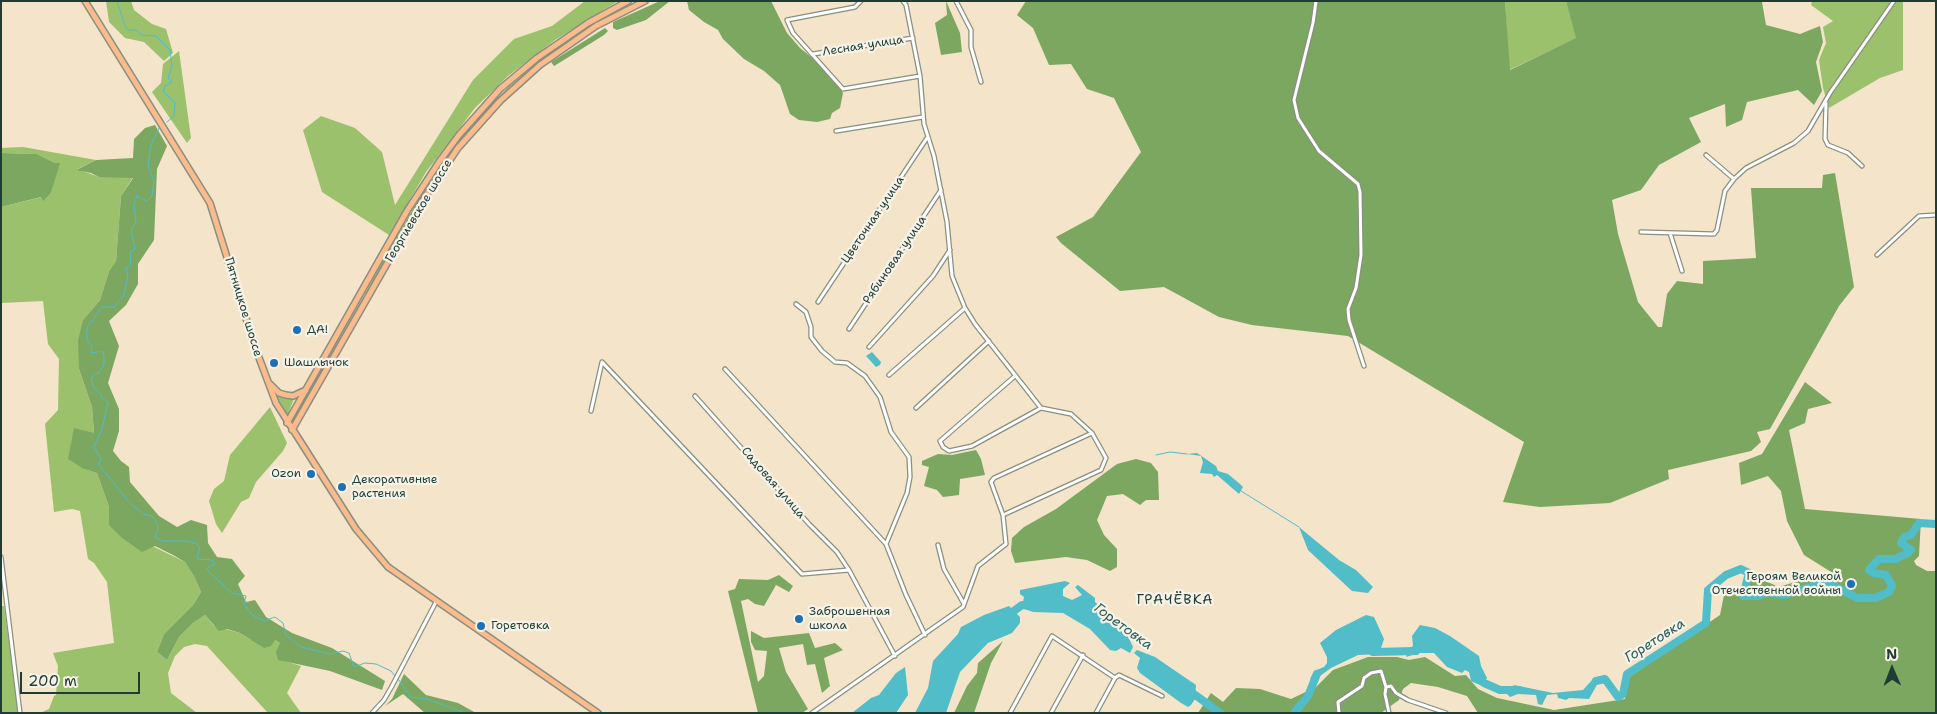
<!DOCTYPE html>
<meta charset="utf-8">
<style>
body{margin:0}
#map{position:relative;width:1937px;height:714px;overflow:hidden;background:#f3e4ca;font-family:"Shantell Sans",sans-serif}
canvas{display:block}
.frame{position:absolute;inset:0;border:2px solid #1f3d34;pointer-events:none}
.north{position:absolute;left:1867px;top:644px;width:50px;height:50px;-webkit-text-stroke:4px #f7f3e8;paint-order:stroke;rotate:359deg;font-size:14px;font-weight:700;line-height:20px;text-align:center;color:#1f3d34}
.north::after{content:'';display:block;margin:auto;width:18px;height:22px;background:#1f3d34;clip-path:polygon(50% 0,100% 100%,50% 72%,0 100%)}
.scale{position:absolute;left:20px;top:672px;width:120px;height:22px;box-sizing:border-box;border:2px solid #1f3d34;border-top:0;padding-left:6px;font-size:15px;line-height:18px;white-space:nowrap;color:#1f3d34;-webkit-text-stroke:4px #f7f3e8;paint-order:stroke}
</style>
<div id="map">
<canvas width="1937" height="714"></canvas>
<div class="frame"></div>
<div class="north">N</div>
<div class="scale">200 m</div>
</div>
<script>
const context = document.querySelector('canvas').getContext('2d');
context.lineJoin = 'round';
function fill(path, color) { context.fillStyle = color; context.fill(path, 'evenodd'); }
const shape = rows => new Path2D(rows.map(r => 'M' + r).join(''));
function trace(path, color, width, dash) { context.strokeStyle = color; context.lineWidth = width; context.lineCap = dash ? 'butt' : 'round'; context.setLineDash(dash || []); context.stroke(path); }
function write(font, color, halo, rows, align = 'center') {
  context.font = font + ' "Shantell Sans",sans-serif'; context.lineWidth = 4.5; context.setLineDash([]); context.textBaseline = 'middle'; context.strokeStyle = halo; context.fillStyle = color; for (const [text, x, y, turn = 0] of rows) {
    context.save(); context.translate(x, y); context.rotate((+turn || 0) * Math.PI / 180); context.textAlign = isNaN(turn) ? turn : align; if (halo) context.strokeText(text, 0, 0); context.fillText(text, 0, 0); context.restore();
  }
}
const green = shape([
 [106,1,131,1,134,10,152,24,166,29,173,53,164,61,144,42,125,38,109,22],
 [585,1,618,1,555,40,508,76,475,108,426,172,389,235,322,192,303,130,321,116,355,128,382,152,395,205,473,80,514,39,552,26],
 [1505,1,1566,1,1577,38,1509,70],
 [1812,1,1903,1,1903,70,1880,78,1829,108,1823,88,1819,60,1826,43,1823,27,1833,21,1811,5],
 [605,18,540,62,509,88,463,138,425,191,451,149,507,88,556,49],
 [179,51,191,138,187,143,152,92,161,83,163,64],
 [23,147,96,160,77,169,99,177,133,177,121,196,116,261,109,271,100,300,83,320,79,369,92,407,94,433,84,469,97,473,109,507,109,525,185,562,195,578,201,592,193,605,164,634,157,652,167,660,179,637,193,623,205,615,214,626,240,633,251,640,275,640,280,643,278,659,301,666,287,693,301,713,268,713,207,646,195,644,184,647,175,656,168,673,171,693,197,713,40,713,49,709,54,696,56,695,58,666,53,653,114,643,107,582,94,563,88,559,80,511,72,509,54,512,45,424,58,410,59,359,48,344,43,301,1,303,1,207,42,197,43,200,51,193,59,163,55,163,37,154,1,153,1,148],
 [420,198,367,294,365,294,397,234],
 [361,301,361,303,330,356,330,355],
 [276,395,294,399,288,414,286,413],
 [270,407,287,443,283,451,256,482,249,498,241,502,222,533,216,524,209,501,214,489,224,481,230,455],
 [1,606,4,606,19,713,1,713]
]);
const forest = shape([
 [660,1,670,1,646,20,617,30,613,28,613,22],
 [687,1,771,1,787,33,800,48,825,68,838,84,843,93,840,108,832,113,830,119,817,122,799,120,790,114,780,85,764,71,744,59,723,39,718,30,704,22,689,10],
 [946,1,960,33,962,52,941,55,935,23,947,15],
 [1026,1,1505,1,1510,70,1576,38,1566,1,1762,2,1766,25,1800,34,1820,26,1823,42,1816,62,1822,91,1814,105,1798,90,1747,102,1742,120,1726,127,1725,104,1689,118,1701,142,1659,165,1641,190,1612,200,1618,234,1638,302,1658,327,1662,327,1667,294,1677,281,1703,284,1703,261,1756,258,1751,188,1822,188,1823,175,1835,173,1854,287,1839,306,1770,429,1757,432,1761,442,1751,451,1668,470,1669,479,1610,503,1540,507,1503,502,1524,442,1348,336,1252,325,1219,317,1164,287,1120,291,1061,243,1056,237,1093,217,1141,152,1114,98,1087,89,1071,64,1049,65,1033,28,1017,15],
 [605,28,608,31,604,35,559,63,554,66,551,62],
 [155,125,167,146,157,169,154,240,138,264,138,284,126,305,109,321,119,346,108,383,119,409,119,431,113,451,121,461,129,467,130,482,159,516,177,527,191,520,207,525,208,543,217,557,232,559,245,576,238,584,246,602,255,600,266,617,292,633,332,648,385,681,382,690,330,671,278,660,276,652,280,643,275,640,271,646,264,648,240,633,227,629,219,631,205,615,193,623,179,637,167,660,157,652,164,634,193,605,201,592,195,578,185,562,173,555,155,546,142,552,122,538,109,525,109,507,97,473,84,469,68,459,74,428,94,433,92,407,79,369,78,341,83,320,100,300,109,271,116,261,121,196,133,178,99,177,91,173,76,170,96,160,133,158,134,139,145,128],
 [1,153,37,154,55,163,60,163,51,193,43,201,41,197,1,207],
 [1805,382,1832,403,1808,409,1805,423,1789,430,1805,509,1921,519,1919,556,1914,561,1916,565,1927,571,1936,571,1936,713,1478,713,1467,696,1438,687,1411,683,1403,689,1399,700,1381,713,1198,713,1211,693,1223,702,1236,688,1260,689,1291,699,1316,687,1333,670,1368,657,1397,657,1409,660,1425,657,1455,676,1466,675,1478,689,1497,698,1554,710,1625,699,1628,678,1720,615,1724,595,1749,585,1751,575,1779,587,1798,581,1824,581,1833,586,1836,575,1804,555,1787,521,1781,491,1768,476,1741,485,1739,463,1762,454],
 [976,450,981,459,985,475,960,479,959,495,943,497,937,490,924,486,929,467,922,465,922,461,938,454,952,455],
 [1136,459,1151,463,1158,472,1159,500,1146,500,1140,505,1123,494,1107,496,1097,520,1104,535,1117,549,1117,567,1110,571,1087,560,1066,557,1015,563,1011,551,1012,538,1024,527,1056,509,1117,464],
 [779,575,793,586,789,592,776,585,764,606,755,604,748,599,741,601,758,682,764,676,767,651,755,650,751,642,751,631,764,638,809,633,815,648,835,643,843,650,824,658,830,686,822,693,815,664,807,665,803,644,779,648,786,672,808,709,802,713,758,713,728,591,735,589,739,579,768,580],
 [1003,641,991,663,974,713,954,713,967,686,977,673,978,663],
 [404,674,426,695,458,703,476,713,425,713,403,694,385,706,392,699]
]);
const water = shape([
 [872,352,881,362,880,365,876,367,866,356],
 [1197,453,1216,466,1218,471,1228,474,1240,484,1243,487,1239,494,1217,475,1214,477,1212,474,1200,473,1203,462,1201,456,1187,454],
 [1299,527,1339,560,1356,570,1373,587,1368,593,1352,591,1308,550],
 [1065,581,1070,583,1063,589,1063,596,1072,600,1082,595,1075,587,1078,585,1095,598,1095,602,1125,630,1133,647,1130,653,1121,648,1116,651,1110,650,1090,629,1063,613,1033,612,1022,608,1024,597,1020,594,1020,590],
 [1009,606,1020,617,1020,623,1012,633,988,643,960,672,946,713,915,713,928,688,933,661,958,634,961,627,984,615],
 [1366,615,1374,617,1384,639,1381,648,1382,654,1358,655,1331,668,1313,681,1310,679,1314,671,1324,667,1327,663,1327,657,1320,643,1336,630],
 [1420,625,1435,628,1450,636,1479,656,1481,666,1487,678,1482,686,1471,681,1469,672,1465,670,1462,673,1447,667,1434,653,1419,653,1406,657,1408,649,1413,646,1412,636],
 [1137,650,1155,657,1196,685,1195,699,1191,705,1188,707,1181,703,1140,673,1137,668,1140,658,1134,653],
 [905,667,908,695,896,713,852,713,871,698,879,695,896,673],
 [1605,677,1603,681,1599,681,1589,699,1569,698,1566,700,1558,698,1557,694,1547,695,1542,705,1538,704,1536,695,1518,694,1510,697,1507,694,1514,685,1553,693,1583,690,1593,679]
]);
const stream = shape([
 [117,1,125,26,128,30,137,30,141,35,156,36,170,50,172,66,168,78,172,82,165,86,163,91,175,103,174,116,167,122],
 [159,128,151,145,148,166,154,181,152,196,147,201,137,196,134,204,136,223,131,230,135,248,130,253,131,265,126,268,128,275,124,295,114,307,102,307,87,328,87,339,92,347,91,353,103,351,104,355,104,364,99,373,94,374,91,379,94,388,101,394,102,398,108,402,102,429,94,447,101,459,98,464,130,503,143,514,152,516,157,523,158,530,154,537,163,541,188,541,197,544,200,548,197,559,212,560,215,564,207,568,210,573,232,593,246,596,244,603,251,614,264,621,275,617,283,623,286,635,301,647,330,654,343,651,349,653,354,667,365,663,376,664,391,671,395,676],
 [1156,455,1170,452,1187,454],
 [1241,491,1299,527],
 [398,679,411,697,427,699,465,713]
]);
const river = shape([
 [1007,616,1022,605,1032,606],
 [1373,652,1416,651],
 [1477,676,1484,683,1500,690,1519,690],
 [1596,681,1605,679,1618,697,1623,694,1627,674,1706,623,1708,590,1726,575,1741,569,1749,573,1743,596,1758,596,1767,592,1784,595,1827,582,1857,598,1875,598,1889,592,1892,586,1886,575,1874,573,1869,570,1879,559,1895,559,1908,553,1911,550,1901,543,1904,537,1911,535,1919,523,1936,524],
 [1187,689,1220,713],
 [1294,713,1308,696,1317,674]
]);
const street = shape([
 [861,1,855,7,787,20,793,33,843,89,920,76],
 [903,1,906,5,920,76,924,124,934,156,947,222,952,276,965,308,975,324,1041,408,1071,414,1092,433,1106,458,1101,470,1003,515],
 [956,1,971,30,971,47,981,82],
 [1316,1,1313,23,1294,100,1298,118,1319,151,1358,184,1360,192,1361,255,1356,288,1348,309,1349,320,1364,366],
 [813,54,913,38],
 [1826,103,1825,139,1828,145,1848,153,1862,166],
 [836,131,923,117],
 [1706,155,1734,179,1746,168,1794,143,1808,131,1830,93,1894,1],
 [1641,232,1714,234,1717,230,1725,191,1734,179],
 [1670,233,1682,271],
 [1877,255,1919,216,1936,215],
 [818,302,927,138],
 [796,304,806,312,811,327,811,337,822,351,835,362,847,363,865,376,880,397,891,432,909,457,910,477,907,493,886,544,906,595,925,635],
 [849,329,941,190],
 [869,347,933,276,950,250],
 [725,369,886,544],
 [889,375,965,308],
 [1015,376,940,441,943,447,949,451,972,446,1041,408],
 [695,396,809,524,837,552,849,570],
 [916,408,989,341],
 [591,411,602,362,802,574,849,570,895,656],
 [938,545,944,569,964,604],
 [1,557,20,713],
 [372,713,384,700,392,686,436,602],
 [812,713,963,607,978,566,1006,544,1003,515,991,482,994,478,1092,433],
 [1010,713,1052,636,1115,678,1119,675,1162,696],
 [1051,713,1083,655],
 [1096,713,1115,678],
 [1339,713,1338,702,1362,686,1364,678,1371,673,1381,671,1386,687],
 [1389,713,1385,694,1386,687,1391,686,1396,693,1408,700,1446,713]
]);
const primary = shape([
 [85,1,210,203,255,347,276,403,356,529,388,567,598,713],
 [270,384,279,393,286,395,293,396,306,390],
 [287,423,407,211,439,162,459,135,500,89,537,58,588,23,628,1],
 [292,430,425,197,458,148,500,101,540,65,596,26,645,1]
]);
const markers = [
 [297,330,5,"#1f6fb2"],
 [274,363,5,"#1f6fb2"],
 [311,474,5,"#1f6fb2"],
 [342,487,5,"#1f6fb2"],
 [1851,584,5,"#1f6fb2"],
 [799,619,5,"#1f6fb2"],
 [481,626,5,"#1f6fb2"]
];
const streetNames = [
 ["Лесная улица",863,46,-9],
 ["Георгиевское шоссе",419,211,-59],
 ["Цветочная улица",873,220,-56],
 ["Рябиновая улица",895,260,-56],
 ["Пятницкое шоссе",243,307,73],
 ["Садовая улица",773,483,49]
];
const poiNames = [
 ["ДА!",307,330],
 ["Шашлычок",284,363],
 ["Ozon",301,474,"right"],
 ["Декоративные",352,480],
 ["растения",352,494],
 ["Героям Великой",1841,577,"right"],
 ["Отечественной войны",1841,591,"right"],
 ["Заброшенная",809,612],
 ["школа",809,626],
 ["Горетовка",491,626]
];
const neighbourhoodNames = [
 ["ГРАЧЁВКА",1175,600]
];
const waterNames = [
 ["Горетовка",1123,627,36],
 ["Горетовка",1655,641,-33]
];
fill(green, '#9bc16c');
fill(forest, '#7ca760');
fill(water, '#50bdc9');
trace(stream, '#50bdc9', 1);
trace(river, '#50bdc9', 8);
trace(street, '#89907f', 5.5);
trace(primary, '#89907f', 8);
trace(street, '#fff', 3);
trace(primary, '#fbbb8d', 5);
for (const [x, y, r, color] of markers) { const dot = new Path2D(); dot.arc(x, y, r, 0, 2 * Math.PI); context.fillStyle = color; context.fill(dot); trace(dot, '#f7f3e8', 2); }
write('12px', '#1f3d34', '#f7f3e8', streetNames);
write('12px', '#1f3d34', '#f7f3e8', poiNames, 'left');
context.letterSpacing = '1px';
write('14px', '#1f3d34', '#f7f3e8', neighbourhoodNames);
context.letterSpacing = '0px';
write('italic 14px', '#2b5d59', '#f7f3e8', waterNames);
</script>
